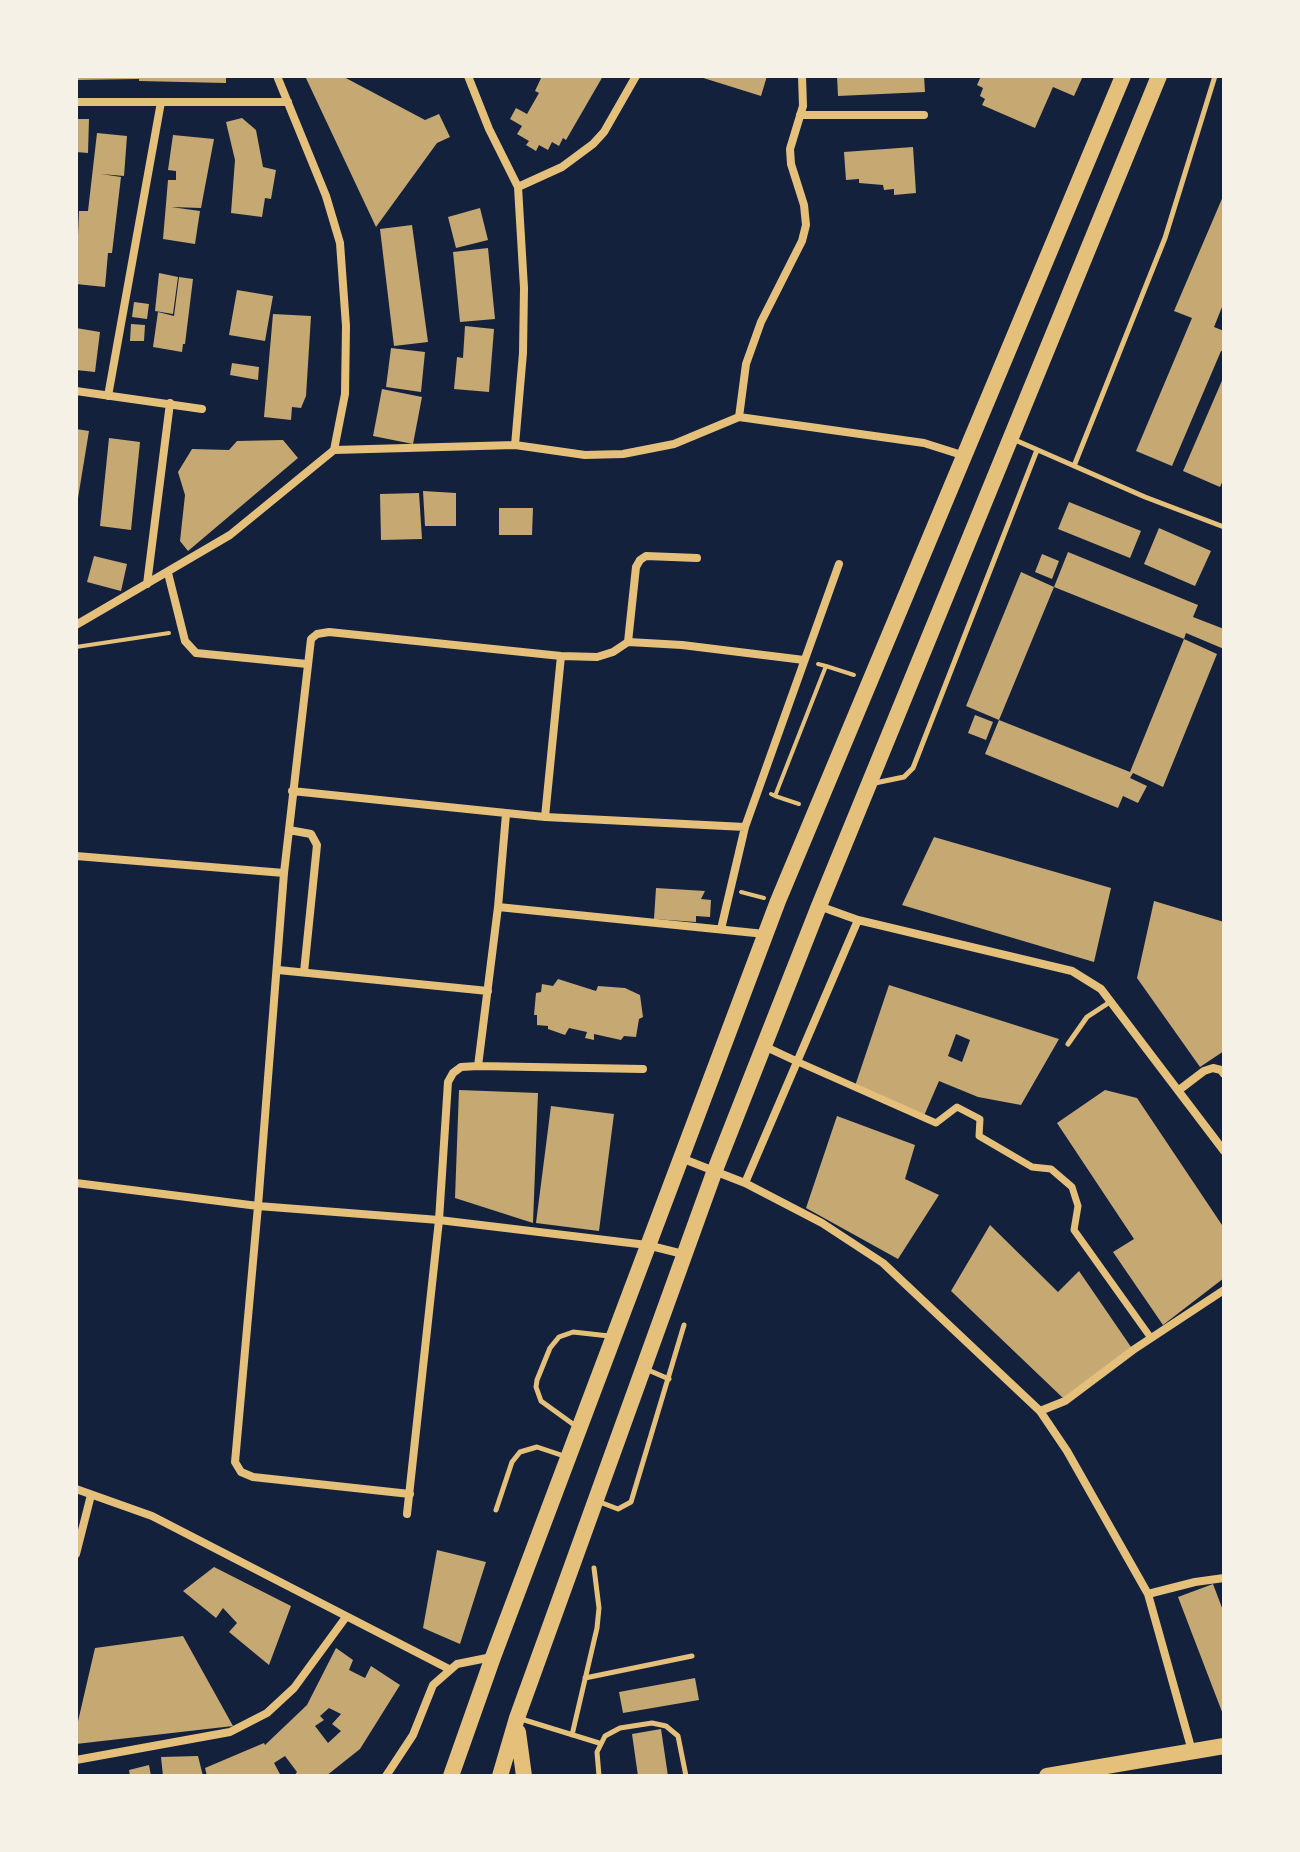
<!DOCTYPE html>
<style>
body{margin:0}
#map{position:relative;width:1300px;height:1852px;overflow:hidden;background:#14213d;font-family:"Fira Sans",sans-serif}
canvas{display:block}
.frame{position:absolute;inset:0;border:78px solid #f6f1e7;pointer-events:none}
</style>
<div id="map">
<canvas width="1300" height="1852"></canvas>
<div class="frame"></div>
</div>
<script>
const context = document.querySelector('canvas').getContext('2d');
context.lineJoin = 'round';
function fill(path, color) { context.fillStyle = color; context.fill(path, 'evenodd'); }
const shape = rows => new Path2D(rows.map(r => 'M' + r).join(''));
function trace(path, color, width, dash) { context.strokeStyle = color; context.lineWidth = width; context.lineCap = dash ? 'butt' : 'round'; context.setLineDash(dash || []); context.stroke(path); }
const building = shape([
 [76,76,226,76,226,83,139,81,139,79,76,80],
 [305,76,342,76,425,120,439,114,450,137,437,143,376,227],
 [542,76,603,76,566,140,563,138,559,146,552,142,548,150,539,145,536,151,526,145,529,141,517,134,522,126,510,119,516,108,527,114,539,93,535,91],
 [697,76,767,76,761,96],
 [837,76,924,76,925,92,838,96],
 [981,76,1083,76,1074,96,1053,87,1035,128,982,105,985,99,980,96,983,88,977,85],
 [242,118,256,130,263,167,276,170,271,199,265,198,262,217,231,213,235,160,226,122],
 [77,119,89,119,88,153,76,152],
 [97,133,127,136,124,176,101,174,121,177,112,253,108,253,105,287,76,284,79,211,88,211],
 [173,135,214,139,201,208,171,207,200,211,195,244,163,239,168,180,176,180,176,171,168,170],
 [913,147,916,193,894,195,894,189,884,190,883,185,859,183,859,179,846,180,844,152],
 [1224,194,1224,302,1214,327,1224,331,1224,352,1221,351,1172,466,1136,451,1192,318,1174,311],
 [480,208,488,240,456,248,448,217],
 [412,225,428,342,394,346,380,229],
 [488,248,495,319,460,322,453,252],
 [159,273,178,277,173,314,155,311],
 [179,277,193,279,185,344,183,344,182,352,153,347,158,312,174,316],
 [237,290,273,296,265,341,229,335],
 [134,302,149,304,147,319,132,317],
 [273,314,311,316,306,396,301,408,292,407,291,420,264,417],
 [131,324,145,325,144,341,130,341],
 [465,326,494,329,489,392,454,389,457,357,463,358],
 [76,328,100,332,95,372,76,370],
 [391,348,425,352,421,392,386,387],
 [232,363,259,367,258,380,230,375],
 [1224,376,1224,478,1220,487,1183,471],
 [382,389,422,397,413,444,373,436],
 [76,429,89,431,78,498,76,498],
 [109,438,140,442,131,530,100,526],
 [283,440,298,458,188,551,180,541,185,495,178,472,192,449,229,450,237,441],
 [423,491,456,493,456,526,425,526],
 [419,493,422,539,381,540,380,494],
 [1069,502,1141,531,1130,558,1058,529],
 [499,508,533,508,532,535,499,535],
 [1159,528,1211,551,1195,586,1144,564],
 [1068,552,1198,605,1193,617,1224,629,1224,649,1186,633,1184,639,1054,587,999,720,966,706,1021,572,1054,587],
 [1042,554,1059,561,1052,579,1035,572],
 [94,556,127,564,121,591,87,582],
 [1184,639,1217,654,1163,787,1133,773,1130,778,1147,786,1138,803,1123,796,1118,808,985,754,999,720,1130,772],
 [975,715,993,722,986,740,968,733],
 [934,837,1111,888,1094,962,902,905],
 [656,888,705,891,701,899,711,900,710,917,696,916,696,922,654,919],
 [1154,901,1224,922,1224,1051,1200,1067,1137,978],
 [558,979,596,991,598,986,625,988,640,995,643,1017,639,1019,636,1037,624,1036,621,1040,594,1034,594,1040,585,1038,587,1032,569,1028,565,1035,548,1029,548,1026,537,1025,537,1015,534,1015,536,993,541,992,542,984,553,986],
 [889,985,1059,1039,1021,1105,978,1097,939,1081,923,1118,855,1086],
 [956,1034,970,1040,962,1062,948,1056],
 [459,1090,538,1093,533,1223,455,1198],
 [1105,1090,1137,1098,1224,1228,1224,1278,1163,1325,1113,1252,1134,1239,1057,1123],
 [551,1106,614,1114,599,1231,536,1223],
 [837,1116,915,1145,905,1179,939,1195,898,1259,806,1208],
 [990,1225,1058,1292,1079,1271,1131,1347,1063,1398,951,1291],
 [437,1550,486,1562,460,1644,423,1628],
 [214,1567,291,1606,269,1665,229,1632,237,1623,223,1608,216,1618,183,1591],
 [1213,1584,1224,1613,1224,1717,1178,1597],
 [183,1636,233,1726,76,1744,76,1730,95,1648],
 [336,1648,353,1660,349,1670,365,1678,371,1666,400,1685,360,1749,326,1776,294,1776,297,1772,285,1756,274,1763,281,1776,207,1776,205,1768,264,1743,265,1745,307,1705],
 [329,1708,341,1714,332,1724,341,1731,328,1743,315,1726,324,1720,320,1716],
 [695,1678,699,1700,623,1713,619,1692],
 [661,1729,668,1776,638,1776,632,1734],
 [198,1756,203,1776,163,1776,161,1757],
 [149,1765,151,1776,130,1776,129,1770]
]);
const path = shape([
 [76,647,169,633],
 [826,666,854,675],
 [771,794,775,796,826,666,818,664],
 [775,796,799,804],
 [741,892,764,898]
]);
const service = shape([
 [1015,440,1145,497,1224,527],
 [1074,466,1165,238,1215,76],
 [875,783,904,777,913,768,1037,450],
 [1068,1044,1087,1017,1110,1002],
 [648,1370,669,1379],
 [577,1427,541,1401,536,1387,537,1380,550,1348,559,1337,573,1332,609,1336],
 [597,1501,618,1509,631,1502,684,1325],
 [496,1510,512,1462,520,1452,537,1447,564,1456],
 [585,1678,692,1656],
 [518,1718,599,1743],
 [572,1735,597,1628,599,1608,594,1568],
 [599,1776,597,1752,605,1736,620,1728,652,1723,666,1726,678,1736,686,1776]
]);
const pedestrian = shape([
 [796,1061,936,1123,957,1107,980,1119,979,1136,1032,1167,1051,1169,1072,1187,1078,1206,1074,1230,1151,1338]
]);
const minor = shape([
 [468,76,489,129,518,187,524,288,523,353,515,445],
 [76,102,288,102],
 [800,115,924,115],
 [518,187,562,167,593,144,604,132,636,76],
 [76,391,202,409],
 [108,396,161,102],
 [739,417,746,364,761,322,802,241,806,225,804,205,791,164,790,149,803,106,802,76],
 [334,450,515,445,585,455,623,454,674,444,739,417,924,443,965,456],
 [168,573,185,641,196,653,307,664],
 [147,584,170,403],
 [76,625,230,535,334,450,345,394,346,326,340,243,326,196,277,76],
 [628,642,636,567,640,560,646,556,697,558],
 [292,791,545,817,745,827],
 [545,817,561,656],
 [289,830,311,834,317,845,304,972],
 [76,856,284,873],
 [819,906,858,920,1072,971,1101,989,1224,1151],
 [498,907,765,934],
 [721,929,745,827,839,564],
 [278,970,488,991],
 [766,1047,796,1061],
 [478,1066,498,907,506,814],
 [1179,1090,1204,1071,1213,1068,1221,1070,1224,1074],
 [681,1158,745,1183,822,1223,883,1263,1040,1411,1067,1451,1148,1594,1192,1751],
 [76,1183,258,1206,439,1220,647,1245,683,1254],
 [745,1183,858,920],
 [1040,1411,1065,1401,1133,1350,1224,1290],
 [76,1489,152,1516,449,1669],
 [410,1494,253,1477,241,1472,235,1462,258,1206,284,873,311,639,317,634,329,632,561,656,597,657,613,652,628,642,682,645,804,660],
 [407,1514,439,1220,448,1082,453,1073,461,1067,478,1066,643,1069],
 [76,1554,91,1495],
 [1148,1594,1195,1582,1224,1578],
 [76,1760,230,1732,267,1713,294,1688,346,1617],
 [386,1776,413,1735,433,1685,457,1664,492,1657]
]);
const primary = shape([
 [518,1732,524,1776],
 [451,1776,493,1657,778,901,1123,76],
 [500,1776,517,1718,715,1170,819,906,1159,76],
 [1047,1776,1224,1746]
]);
fill(building, '#c6a872');
trace(path, '#e5c07b', 4);
trace(service, '#e5c07b', 5);
trace(pedestrian, '#e5c07b', 7);
trace(minor, '#e5c07b', 8);
trace(primary, '#e5c07b', 16);
</script>
